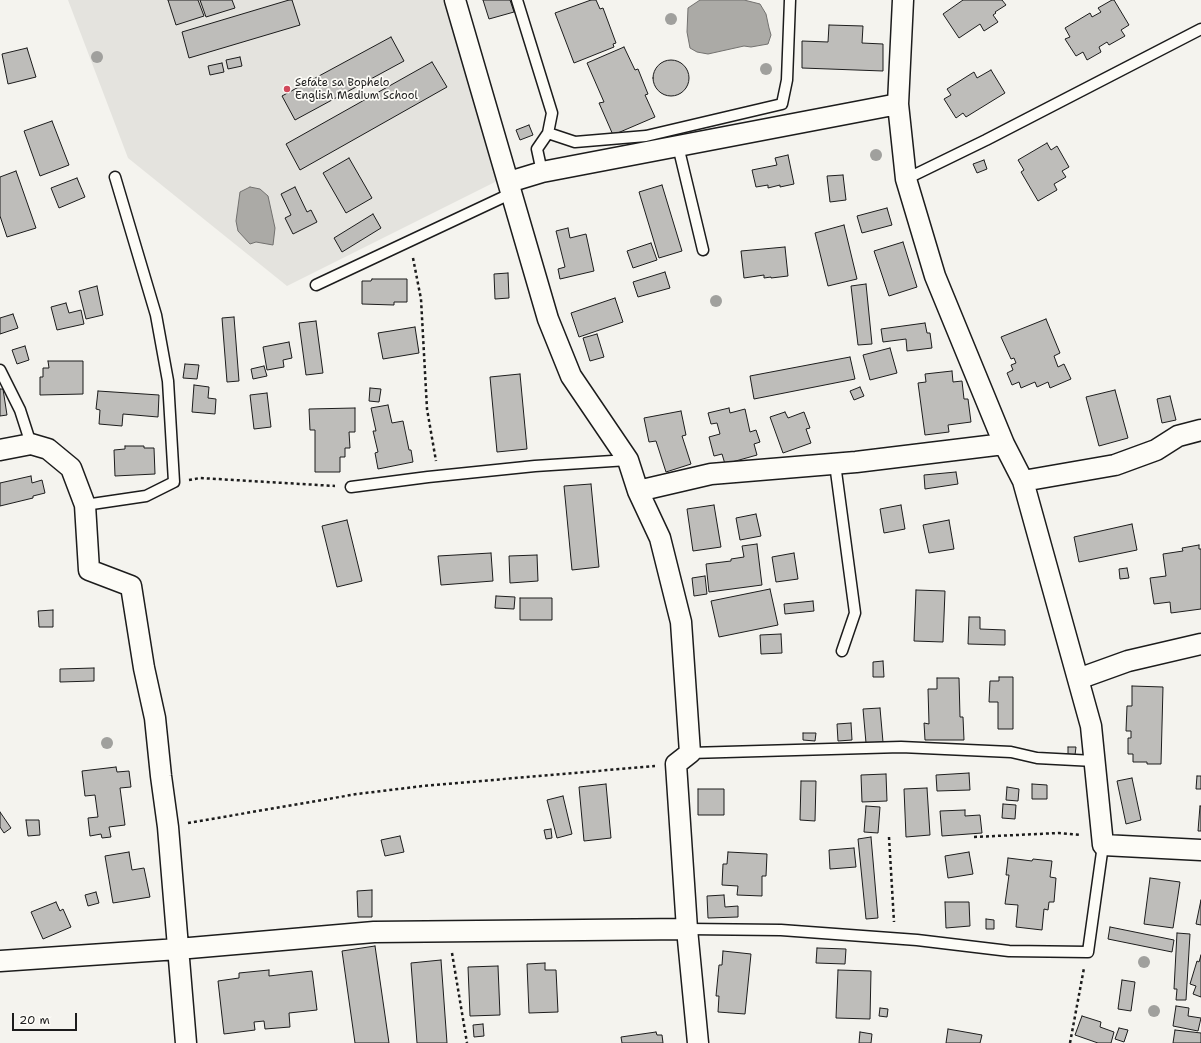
<!DOCTYPE html>
<style>
body{margin:0}
#map{position:relative;width:1201px;height:1043px;overflow:hidden;background:#f4f3ee;font-family:"Shantell Sans",sans-serif}
canvas{display:block}
.scale{position:absolute;left:12px;top:1013px;width:65px;height:18px;box-sizing:border-box;border:2px solid #1c1c1c;border-top:0;padding-left:5px;font-size:12px;line-height:14px;white-space:nowrap;color:#1c1c1c;-webkit-text-stroke:3px #fdfcf7;paint-order:stroke}
</style>
<div id="map">
<canvas width="1201" height="1043"></canvas>
<div class="scale">20 m</div>
</div>
<script>
const context = document.querySelector('canvas').getContext('2d');
context.lineJoin = 'round';
function fill(path, color) { context.fillStyle = color; context.fill(path, 'evenodd'); }
const shape = rows => new Path2D(rows.map(r => 'M' + r).join(''));
function trace(path, color, width, dash) { context.strokeStyle = color; context.lineWidth = width; context.lineCap = dash ? 'butt' : 'round'; context.setLineDash(dash || []); context.stroke(path); }
function write(font, color, halo, rows, align = 'center') {
  context.font = font + ' "Shantell Sans",sans-serif'; context.lineWidth = 3.5; context.setLineDash([]); context.textBaseline = 'middle'; context.strokeStyle = halo; context.fillStyle = color; for (const [text, x, y, turn = 0] of rows) {
    context.save(); context.translate(x, y); context.rotate((+turn || 0) * Math.PI / 180); context.textAlign = isNaN(turn) ? turn : align; if (halo) context.strokeText(text, 0, 0); context.fillText(text, 0, 0); context.restore();
  }
}
const built = shape([
 [68,0,448,0,497,181,287,286,128,158]
]);
const water = shape([
 [700,0,744,0,760,4,766,14,769,28,771,35,768,44,751,47,744,46,708,54,697,52,690,48,687,32,688,8,700,0],
 [250,187,260,189,268,196,275,228,273,245,256,242,250,244,238,231,236,221,240,192,250,187]
]);
const building = shape([
 [168,0,198,0,204,16,176,25,168,0],
 [200,0,232,0,235,8,206,17,200,0],
 [289,0,292,0,300,25,189,58,182,32,289,0],
 [483,0,510,0,514,12,489,19,483,0],
 [591,0,596,0,600,9,603,8,616,43,613,44,614,47,574,63,555,13,591,0],
 [963,0,1002,0,1006,5,995,12,996,13,993,15,998,22,984,31,980,24,959,38,943,14,963,0],
 [1112,0,1114,0,1129,25,1121,30,1125,36,1109,45,1107,42,1099,47,1101,52,1087,60,1083,52,1076,56,1065,39,1070,37,1065,28,1090,13,1092,17,1101,12,1098,8,1112,0],
 [829,25,863,26,862,43,883,44,883,71,802,68,802,41,828,42,829,25],
 [391,37,404,61,295,120,282,96,391,37],
 [624,47,635,70,638,69,648,94,645,95,655,117,613,135,599,103,604,102,587,63,624,47],
 [27,48,36,77,8,84,2,54,27,48],
 [240,57,242,66,228,69,226,60,240,57],
 '653 78a18 18 0 1 1 36 0a18 18 0 1 1-36 0Z',
 [432,62,447,87,300,170,286,144,432,62],
 [222,63,224,72,210,75,208,66,222,63],
 [991,70,1005,93,966,117,963,113,956,118,944,99,951,95,947,89,974,72,977,78,991,70],
 [52,121,69,165,40,176,24,131,52,121],
 [529,125,533,135,520,140,516,130,529,125],
 [1047,143,1051,150,1057,146,1069,167,1062,171,1066,177,1054,184,1057,190,1038,201,1021,172,1024,170,1018,160,1047,143],
 [788,155,794,184,780,187,780,185,768,188,768,185,756,187,752,170,777,165,775,158,788,155],
 [349,158,372,198,346,213,323,173,349,158],
 [984,160,987,169,977,173,973,164,984,160],
 [16,171,36,228,7,237,0,216,0,177,16,171],
 [843,175,846,200,830,202,827,176,843,175],
 [77,178,85,197,59,208,51,188,77,178],
 [662,185,682,251,659,258,639,192,662,185],
 [295,187,307,212,311,210,317,222,293,234,285,218,291,215,281,194,295,187],
 [887,208,892,225,862,233,857,216,887,208],
 [373,214,381,228,342,252,334,238,373,214],
 [844,225,857,279,828,286,815,233,844,225],
 [568,228,570,238,586,234,594,271,560,279,558,269,565,267,556,231,568,228],
 [903,242,917,287,889,296,874,251,903,242],
 [651,243,657,260,633,268,627,251,651,243],
 [785,247,788,276,771,278,771,277,764,278,764,275,744,278,741,251,785,247],
 [665,272,670,288,638,297,633,282,665,272],
 [508,273,509,298,495,299,494,274,508,273],
 [372,279,407,279,407,302,394,302,394,305,362,304,362,281,371,281,372,279],
 [866,284,872,344,858,345,851,286,866,284],
 [97,286,103,315,86,319,79,291,97,286],
 [615,298,623,322,579,337,571,313,615,298],
 [66,303,69,313,81,310,84,324,57,330,51,307,66,303],
 [13,314,18,328,0,334,0,318,13,314],
 [234,317,239,381,227,382,222,318,234,317],
 [1046,319,1060,353,1054,356,1058,367,1064,364,1071,379,1050,388,1048,382,1037,387,1035,382,1021,388,1019,382,1012,385,1007,373,1013,370,1011,365,1016,363,1014,358,1011,359,1001,337,1046,319],
 [316,321,323,373,306,375,299,323,316,321],
 [925,323,927,333,930,333,932,348,907,351,906,339,883,342,881,329,925,323],
 [415,327,419,353,383,359,378,333,415,327],
 [597,334,604,357,590,361,583,338,597,334],
 [289,342,292,358,283,360,284,367,267,370,263,347,289,342],
 [25,346,29,360,17,364,12,350,25,346],
 [890,348,897,373,870,380,863,355,890,348],
 [850,357,855,379,754,399,750,376,850,357],
 [48,361,83,361,83,394,40,395,40,377,43,377,43,368,49,368,48,361],
 [185,364,199,365,197,379,183,378,185,364],
 [264,366,267,376,253,379,251,369,264,366],
 [952,371,953,382,962,381,964,399,968,399,971,422,948,425,949,432,925,435,918,383,926,382,925,374,952,371],
 [520,374,527,449,497,452,490,377,520,374],
 [194,385,209,387,208,398,216,399,215,414,192,412,194,385],
 [860,387,864,396,854,400,850,391,860,387],
 [370,388,381,389,379,402,369,401,370,388],
 [0,389,3,389,7,415,0,416,0,389],
 [1115,390,1128,438,1099,446,1086,397,1115,390],
 [98,391,159,395,158,417,123,414,122,426,99,424,100,410,96,409,98,391],
 [267,393,271,427,254,429,250,395,267,393],
 [1170,396,1176,420,1162,423,1157,399,1170,396],
 [388,405,392,423,403,421,409,450,411,450,413,462,378,469,375,453,378,452,373,431,376,431,371,408,388,405],
 [355,408,355,432,349,432,350,448,345,448,345,457,340,457,340,472,315,472,315,430,310,430,309,409,355,408],
 [729,408,730,413,745,409,750,432,756,430,760,442,754,444,757,455,725,464,722,454,714,456,709,437,720,434,717,423,711,424,708,413,729,408],
 [681,411,686,435,682,436,691,464,666,472,656,441,649,442,644,418,681,411],
 [785,412,788,418,804,412,810,428,806,429,811,443,783,453,770,417,785,412],
 [125,446,144,446,144,448,154,448,155,474,115,476,114,450,125,449,125,446],
 [956,472,958,484,925,489,924,475,956,472],
 [31,476,32,483,42,480,45,493,33,496,33,498,0,506,0,483,31,476],
 [591,484,599,567,572,570,564,486,591,484],
 [714,505,721,547,693,551,687,509,714,505],
 [901,505,905,529,884,533,880,509,901,505],
 [756,514,761,536,740,540,736,518,756,514],
 [347,520,362,581,337,587,322,526,347,520],
 [949,520,954,549,929,553,923,525,949,520],
 [1132,524,1137,550,1079,562,1074,537,1132,524],
 [757,544,762,585,709,592,706,564,731,561,731,559,744,557,742,546,757,544],
 [1199,545,1199,549,1201,549,1201,609,1171,613,1170,602,1154,604,1150,578,1166,576,1163,554,1183,551,1182,548,1199,545],
 [491,553,493,581,441,585,438,556,491,553],
 [794,553,798,579,776,582,772,557,794,553],
 [537,555,538,581,510,583,509,556,537,555],
 [1127,568,1129,578,1120,579,1119,569,1127,568],
 [705,576,707,594,694,596,692,578,705,576],
 [770,589,778,625,719,637,711,601,770,589],
 [916,590,945,591,943,642,914,641,916,590],
 [496,596,515,597,514,609,495,608,496,596],
 [520,598,552,598,552,620,520,620,520,598],
 [813,601,814,611,785,614,784,604,813,601],
 [53,610,53,627,39,627,38,611,53,610],
 [969,617,980,617,980,629,1005,630,1005,645,968,644,969,617],
 [781,634,782,653,761,654,760,635,781,634],
 [883,661,884,677,873,677,873,662,883,661],
 [94,668,94,681,60,682,60,669,94,668],
 [999,677,1013,677,1013,729,998,729,998,702,989,702,990,681,999,681,999,677],
 [937,678,959,678,960,717,963,717,964,740,925,740,924,723,929,724,928,689,937,689,937,678],
 [1132,686,1163,687,1161,764,1147,764,1147,762,1133,762,1133,754,1128,754,1128,738,1131,738,1131,731,1126,731,1127,706,1132,706,1132,686],
 [880,708,883,742,866,743,863,709,880,708],
 [851,723,852,740,838,741,837,724,851,723],
 [803,733,816,733,815,741,803,740,803,733],
 [1068,747,1076,747,1075,755,1068,754,1068,747],
 [116,767,117,772,129,771,131,787,120,788,125,825,109,827,111,837,102,838,101,834,90,836,88,818,98,817,95,795,85,796,82,771,116,767],
 [969,773,970,790,937,791,936,775,969,773],
 [886,774,887,801,862,802,861,775,886,774],
 [1197,776,1201,776,1201,789,1196,789,1197,776],
 [1132,778,1141,820,1126,824,1117,781,1132,778],
 [801,781,816,781,815,821,800,820,801,781],
 [606,784,611,838,584,841,579,787,606,784],
 [1032,784,1047,785,1047,799,1032,799,1032,784],
 [1007,787,1019,789,1018,801,1006,800,1007,787],
 [927,788,930,835,906,837,904,789,927,788],
 [698,789,724,789,724,815,698,815,698,789],
 [563,796,572,834,557,838,547,800,563,796],
 [1003,804,1016,805,1015,819,1002,818,1003,804],
 [866,806,880,807,878,833,864,832,866,806],
 [1200,806,1201,806,1201,831,1198,831,1200,806],
 [965,810,965,816,980,815,982,833,942,836,940,811,965,810],
 [0,812,11,828,4,833,0,827,0,812],
 [26,820,39,820,40,835,28,836,26,820],
 [551,829,552,838,546,839,544,830,551,829],
 [400,836,404,852,385,856,381,840,400,836],
 [871,837,878,918,866,919,858,839,871,837],
 [854,848,856,867,830,869,829,850,854,848],
 [129,852,132,870,144,868,150,897,113,903,105,856,129,852],
 [728,852,767,854,766,876,762,876,762,896,737,895,738,886,722,885,723,864,727,864,728,852],
 [969,852,973,874,948,878,945,856,969,852],
 [1008,858,1032,861,1033,859,1052,861,1050,877,1056,878,1054,902,1049,902,1048,910,1044,909,1042,930,1016,927,1018,905,1005,904,1009,875,1006,875,1008,858],
 [1150,878,1180,882,1173,928,1144,924,1150,878],
 [372,890,372,917,358,917,357,891,372,890],
 [96,892,99,903,88,906,85,895,96,892],
 [724,895,725,907,738,906,738,917,708,918,707,896,724,895],
 [1201,900,1201,925,1196,924,1201,900],
 [56,902,60,911,63,909,71,927,43,939,31,912,56,902],
 [945,902,969,902,970,926,946,928,945,902],
 [986,919,994,920,994,929,986,929,986,919],
 [1110,927,1174,940,1172,952,1108,939,1110,927],
 [1177,933,1190,934,1186,1000,1176,1000,1177,989,1174,989,1177,933],
 [375,946,389,1043,355,1043,342,951,375,946],
 [817,948,846,949,845,964,816,963,817,948],
 [723,951,751,954,745,1014,718,1012,719,996,716,996,719,965,722,965,723,951],
 [1201,955,1201,997,1193,994,1196,986,1190,984,1197,961,1199,962,1201,955],
 [441,960,447,1043,417,1043,411,963,441,960],
 [545,963,545,970,556,970,558,1012,529,1013,527,964,545,963],
 [498,966,500,1015,470,1016,468,967,498,966],
 [269,970,269,976,312,971,317,1010,289,1013,290,1027,265,1029,264,1021,254,1022,255,1030,224,1034,218,981,239,978,239,973,269,970],
 [838,970,871,971,870,1019,836,1018,838,970],
 [1122,980,1135,982,1131,1011,1118,1009,1122,980],
 [1176,1006,1189,1008,1188,1016,1201,1018,1198,1031,1173,1026,1176,1006],
 [880,1008,888,1009,887,1017,879,1016,880,1008],
 [1082,1016,1101,1022,1100,1027,1114,1032,1111,1043,1098,1043,1075,1035,1082,1016],
 [483,1024,484,1036,474,1037,473,1025,483,1024],
 [1119,1028,1128,1030,1124,1042,1115,1039,1119,1028],
 [948,1029,982,1035,980,1043,946,1043,948,1029],
 [1175,1030,1201,1033,1201,1043,1173,1043,1175,1030],
 [656,1032,657,1035,662,1035,663,1043,622,1043,621,1037,656,1032],
 [860,1032,872,1034,871,1043,859,1043,860,1032]
]);
const path = shape([
 [413,258,421,299,427,409,436,461],
 [189,480,200,478,335,486],
 [188,823,357,794,423,786,655,766],
 [889,837,894,922],
 [974,837,1059,833,1081,835],
 [452,953,467,1043],
 [1070,1043,1084,968]
]);
const service = shape([
 [517,0,552,113,548,133,537,149,542,172],
 [548,133,575,142,646,136,782,104,787,80,790,0],
 [678,146,703,250],
 [906,179,986,140,1201,29],
 [316,285,512,193],
 [0,370,20,410,31,444],
 [835,464,855,613,842,651],
 [351,487,428,477,535,466,628,460],
 [85,505,146,496,174,482,168,381,156,315,115,177],
 [690,753,901,747,1011,752,1037,758,1094,761],
 [687,929,781,930,917,940,1009,951,1088,952,1103,845]
]);
const minor = shape([
 [455,0,548,319,571,376,628,460,638,491,660,538,681,622,690,753,676,764,687,929,698,1043],
 [903,0,898,104,906,179,935,276,1004,444,1023,481,1091,726,1103,845,1201,850],
 [509,182,542,172,898,104],
 [0,450,31,444,48,449,71,468,85,505,89,570,131,586,144,668,155,718,161,776,168,827,186,1043],
 [1023,481,1115,465,1156,450,1178,436,1201,430],
 [638,491,711,474,856,462,1004,444],
 [1078,679,1128,661,1201,644],
 [0,961,178,949,374,932,687,929]
]);
const trees = [
 [671,19],
 [97,57],
 [766,69],
 [876,155],
 [716,301],
 [107,743],
 [1144,962],
 [1154,1011]
];
const markers = [
 [287,89,4,"#d1495b"]
];
const poiNames = [
 ["Sefate sa Bophelo",295,83],
 ["English Medium School",295,96]
];
fill(built, '#e4e3de');
fill(water, '#abaaa6');
trace(water, '#72716f', 1);
fill(building, '#bebdba');
trace(building, '#1c1c1c', 1);
trace(service, '#1c1c1c', 13);
trace(minor, '#1c1c1c', 23);
trace(path, '#1c1c1c', 2.5, [3, 3]);
trace(service, '#fdfcf7', 10);
trace(minor, '#fdfcf7', 20);
context.fillStyle = '#a0a09d';
for (const [x, y] of trees) { context.beginPath(); context.arc(x, y, 6, 0, 2 * Math.PI); context.fill(); }
for (const [x, y, r, color] of markers) { const dot = new Path2D(); dot.arc(x, y, r, 0, 2 * Math.PI); context.fillStyle = color; context.fill(dot); trace(dot, '#fdfcf7', 1.5); }
write('11px', '#1c1c1c', '#fdfcf7', poiNames, 'left');
</script>
